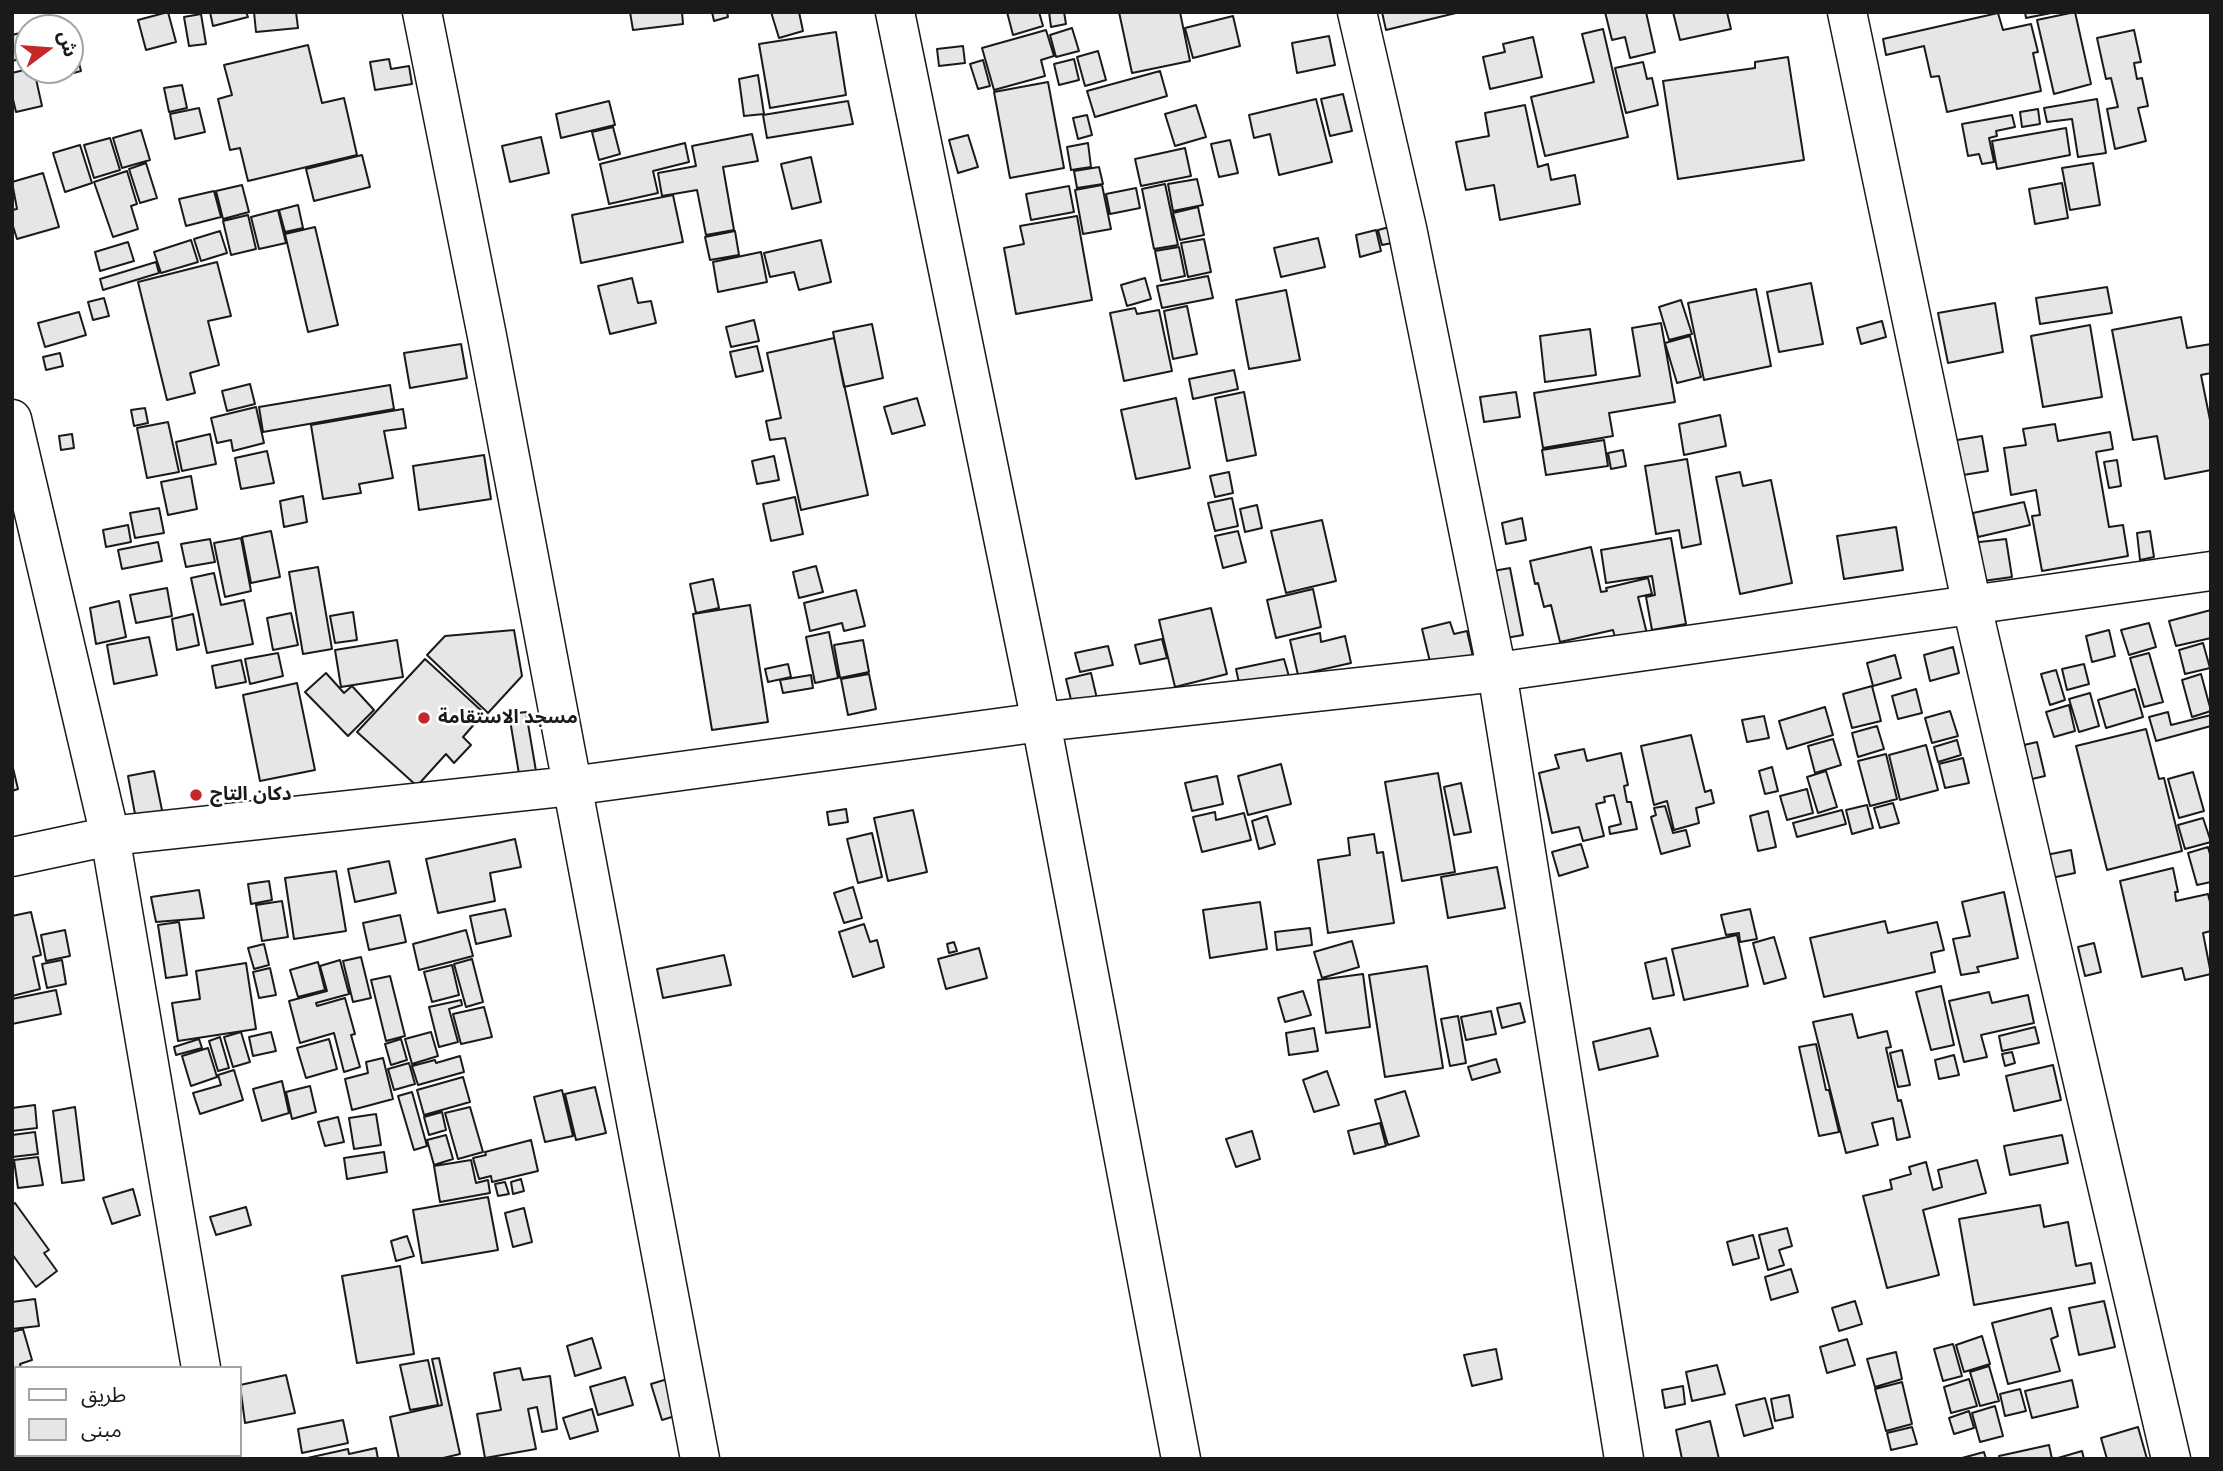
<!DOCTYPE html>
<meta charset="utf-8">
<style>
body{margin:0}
#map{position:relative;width:2223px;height:1471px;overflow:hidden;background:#fff;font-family:Arial,"Noto Sans Arabic",sans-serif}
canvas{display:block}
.frame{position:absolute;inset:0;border:14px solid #1a1a1a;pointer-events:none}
.legend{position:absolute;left:14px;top:1366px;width:228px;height:91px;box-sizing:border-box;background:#fff;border:2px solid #a3a3a3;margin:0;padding:9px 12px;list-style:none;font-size:21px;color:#1a1a1a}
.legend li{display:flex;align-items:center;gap:14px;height:35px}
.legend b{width:35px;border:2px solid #a3a3a3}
.north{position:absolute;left:14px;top:14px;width:70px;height:70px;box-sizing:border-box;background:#fff;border:2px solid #a3a3a3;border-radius:50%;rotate:74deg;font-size:19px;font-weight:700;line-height:28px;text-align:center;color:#1a1a1a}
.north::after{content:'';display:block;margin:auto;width:24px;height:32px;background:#c62828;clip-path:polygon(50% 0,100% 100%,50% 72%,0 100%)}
</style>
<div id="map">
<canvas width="2223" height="1471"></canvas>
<div class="frame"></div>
<ul class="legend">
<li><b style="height:9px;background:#fff"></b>طريق</li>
<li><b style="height:19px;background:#e6e6e6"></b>مبنى</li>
</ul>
<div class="north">ش</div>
</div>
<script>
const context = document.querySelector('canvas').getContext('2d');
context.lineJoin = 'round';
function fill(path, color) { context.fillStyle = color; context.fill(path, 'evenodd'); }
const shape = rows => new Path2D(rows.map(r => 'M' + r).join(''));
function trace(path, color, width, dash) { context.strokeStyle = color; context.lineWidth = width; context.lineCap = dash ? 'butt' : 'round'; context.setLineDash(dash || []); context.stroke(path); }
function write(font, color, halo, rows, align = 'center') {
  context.font = font + ' Arial,"Noto Sans Arabic",sans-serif'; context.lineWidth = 5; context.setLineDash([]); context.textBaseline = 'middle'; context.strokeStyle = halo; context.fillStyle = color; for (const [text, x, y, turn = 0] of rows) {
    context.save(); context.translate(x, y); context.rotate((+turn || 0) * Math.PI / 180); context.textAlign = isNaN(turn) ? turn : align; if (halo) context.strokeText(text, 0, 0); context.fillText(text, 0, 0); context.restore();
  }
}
const building = shape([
 [168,12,176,42,146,50,138,20,168,12],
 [210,12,246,12,248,17,213,26,210,12],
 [254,12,296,12,298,28,256,32,254,12],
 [630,12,682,12,683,24,633,30,630,12],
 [712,12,727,12,728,17,714,21,712,12],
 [771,12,799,12,803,31,779,38,771,12],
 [1007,12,1039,12,1043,26,1013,35,1007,12],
 [1049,12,1064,12,1066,24,1051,27,1049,12],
 [1119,12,1180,12,1190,61,1132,73,1119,12],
 [1382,12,1460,12,1386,30,1382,12],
 [1605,12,1646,12,1655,52,1630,58,1625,37,1612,40,1605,12],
 [1673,12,1727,12,1731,29,1680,40,1673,12],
 [2025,12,2056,12,2026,18,2025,12],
 [2075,12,2091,84,2054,94,2037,20,2075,12],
 [1998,13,2003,30,2031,24,2038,52,2033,53,2041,91,1947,112,1939,76,1931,77,1924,46,1886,55,1883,39,1998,13],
 [201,14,206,44,189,46,184,17,201,14],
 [1233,16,1240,46,1193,58,1185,28,1233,16],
 [69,24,81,71,47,80,44,70,70,70,70,28,53,28,69,24],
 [1072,28,1079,51,1056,57,1050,35,1072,28],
 [1603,29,1628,137,1545,156,1531,97,1594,82,1582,34,1603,29],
 [1046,30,1054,56,1041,60,1045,76,994,90,982,48,1046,30],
 [2134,30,2141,62,2134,63,2137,79,2142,78,2148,106,2138,108,2146,141,2115,149,2107,109,2118,107,2111,78,2106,79,2097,38,2134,30],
 [28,31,28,57,12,61,12,35,28,31],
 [836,32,846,95,770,108,759,44,836,32],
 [1329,36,1335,65,1297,73,1292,43,1329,36],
 [1533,37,1542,77,1490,89,1483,57,1505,52,1503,44,1533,37],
 [308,45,322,103,344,98,357,155,248,181,240,148,230,150,218,99,232,95,224,65,308,45],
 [963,46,965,63,939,66,937,49,963,46],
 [1098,51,1106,80,1085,86,1077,57,1098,51],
 [1788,57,1804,160,1678,179,1663,81,1755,68,1755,62,1788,57],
 [389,59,391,69,409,66,412,84,375,90,370,62,389,59],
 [1074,59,1079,80,1059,85,1054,64,1074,59],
 [983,60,990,86,978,89,970,64,983,60],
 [1643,62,1647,79,1652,78,1658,105,1626,113,1615,68,1643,62],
 [28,69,34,70,42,106,16,112,12,95,12,73,28,69],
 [1160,71,1167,96,1095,117,1087,91,1160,71],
 [758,75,764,114,744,116,739,79,758,75],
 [1048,82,1064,168,1010,178,994,92,1048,82],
 [182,85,187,108,169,112,164,88,182,85],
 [1343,94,1352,131,1330,136,1321,99,1343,94],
 [1316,99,1332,162,1279,175,1270,134,1254,138,1249,115,1316,99],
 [2097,99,2106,153,2078,157,2072,119,2047,122,2044,108,2097,99],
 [609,101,615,125,561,138,556,114,609,101],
 [848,101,853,124,767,138,763,115,848,101],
 [1196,105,1206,137,1175,146,1165,114,1196,105],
 [1525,105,1538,167,1548,164,1551,180,1575,175,1580,204,1500,220,1494,185,1466,190,1456,142,1489,136,1485,113,1525,105],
 [199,108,205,132,175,139,170,114,199,108],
 [2038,109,2040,124,2022,127,2020,112,2038,109],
 [1087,115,1092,135,1078,139,1073,118,1087,115],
 [2012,115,2015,127,1996,131,1997,136,1989,138,1994,162,1982,164,1979,154,1968,156,1962,124,2012,115],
 [613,127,620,154,599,160,592,132,613,127],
 [2066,128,2070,155,1997,169,1992,141,2066,128],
 [141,130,150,160,122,168,113,138,141,130],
 [752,134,758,161,723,167,734,230,706,235,697,190,662,196,658,173,696,166,692,146,752,134],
 [968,135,978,167,958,173,949,140,968,135],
 [541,137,549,173,510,182,502,146,541,137],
 [110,138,120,170,94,178,84,145,110,138],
 [1230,140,1238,173,1219,177,1211,144,1230,140],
 [685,143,689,162,653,171,658,193,609,204,600,164,685,143],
 [1088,143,1091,167,1071,170,1067,147,1088,143],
 [80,145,92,183,65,192,53,153,80,145],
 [1185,148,1191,176,1141,186,1135,159,1185,148],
 [362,155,370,187,314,201,306,169,362,155],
 [811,157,821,202,792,209,781,164,811,157],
 [146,163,157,198,140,203,129,169,146,163],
 [2093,163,2100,205,2070,210,2062,168,2093,163],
 [1099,167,1103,184,1077,188,1074,171,1099,167],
 [127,171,137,204,131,206,138,229,113,237,94,182,127,171],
 [43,173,59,227,17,239,12,223,12,210,17,209,12,182,43,173],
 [1197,179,1203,205,1173,211,1168,184,1197,179],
 [2062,183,2068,218,2035,224,2029,189,2062,183],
 [1165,184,1178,245,1154,249,1142,189,1165,184],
 [242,185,249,212,223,219,216,191,242,185],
 [1102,185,1111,229,1083,234,1075,190,1102,185],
 [1069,186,1074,212,1031,220,1026,194,1069,186],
 [1136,188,1140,208,1110,214,1106,194,1136,188],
 [214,191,221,217,186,226,179,199,214,191],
 [673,195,683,242,581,263,572,215,673,195],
 [298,205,303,228,285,232,279,210,298,205],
 [1198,207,1204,235,1180,240,1173,213,1198,207],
 [278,210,286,243,259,249,251,217,278,210],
 [248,215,256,249,231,255,223,221,248,215],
 [1077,216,1092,300,1016,314,1004,248,1024,244,1020,226,1077,216],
 [1393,226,1397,242,1382,245,1378,230,1393,226],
 [315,227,338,325,308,332,285,234,315,227],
 [1376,230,1381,251,1360,257,1356,235,1376,230],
 [220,231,227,253,201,261,194,239,220,231],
 [735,231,739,255,710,260,705,237,735,231],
 [1318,238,1325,267,1281,277,1274,248,1318,238],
 [1204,239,1211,272,1188,277,1181,243,1204,239],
 [191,240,198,262,161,273,154,252,191,240],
 [821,240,831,282,799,290,794,272,770,277,764,253,821,240],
 [128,242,134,261,100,271,95,252,128,242],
 [1179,247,1185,276,1161,281,1155,251,1179,247],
 [761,252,767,282,718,292,713,262,761,252],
 [156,262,159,273,103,290,100,279,156,262],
 [217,262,231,316,208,321,219,365,190,373,195,393,167,400,138,282,217,262],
 [1208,276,1213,298,1162,308,1157,286,1208,276],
 [632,278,638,303,651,301,656,323,610,334,598,286,632,278],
 [1145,278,1151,299,1127,306,1121,285,1145,278],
 [1811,283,1823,344,1779,352,1767,292,1811,283],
 [2107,287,2112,313,2040,324,2036,298,2107,287],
 [1756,289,1771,366,1704,380,1688,303,1756,289],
 [1286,290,1300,360,1249,369,1236,300,1286,290],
 [104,298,109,316,93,320,88,302,104,298],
 [1681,300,1692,334,1669,340,1659,307,1681,300],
 [1995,303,2003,352,1948,363,1938,313,1995,303],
 [1187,306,1197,354,1173,359,1164,311,1187,306],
 [1135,308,1137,314,1159,310,1172,371,1124,381,1110,313,1135,308],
 [79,312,86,335,45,347,38,323,79,312],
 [2181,317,2187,348,2211,344,2211,373,2201,375,2211,425,2211,470,2165,479,2157,436,2133,440,2112,330,2181,317],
 [754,320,759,341,731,347,726,327,754,320],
 [1882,321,1886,337,1861,344,1857,328,1882,321],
 [1661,323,1675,402,1609,413,1613,436,1543,448,1534,393,1640,376,1632,328,1661,323],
 [872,324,883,378,844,387,833,332,872,324],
 [2090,325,2102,397,2043,407,2031,336,2090,325],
 [1590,329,1596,375,1545,382,1540,336,1590,329],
 [1690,336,1701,377,1677,383,1665,343,1690,336],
 [834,338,868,495,801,510,785,438,770,440,766,421,781,418,767,353,834,338],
 [461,344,467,378,410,388,404,353,461,344],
 [757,346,763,371,736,377,730,352,757,346],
 [60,353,63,366,46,370,43,357,60,353],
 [1234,370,1238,389,1193,399,1189,379,1234,370],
 [250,384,255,404,227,411,222,391,250,384],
 [390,385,394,409,263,432,259,407,390,385],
 [1244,392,1256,455,1227,461,1215,398,1244,392],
 [1516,392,1520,417,1484,422,1480,397,1516,392],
 [917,398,925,425,892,434,884,407,917,398],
 [1176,398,1190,468,1136,479,1121,410,1176,398],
 [256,407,264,443,233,451,231,440,217,443,211,418,256,407],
 [145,408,148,423,134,426,131,410,145,408],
 [403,409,406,428,384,431,393,478,359,484,361,493,323,499,311,425,403,409],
 [1720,415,1726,446,1684,455,1679,424,1720,415],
 [168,422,179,472,147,478,137,428,168,422],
 [2055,424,2058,441,2110,432,2113,449,2096,452,2109,527,2123,525,2128,556,2042,571,2032,516,2040,515,2036,490,2011,495,2004,448,2026,445,2023,429,2055,424],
 [72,434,74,448,61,450,59,436,72,434],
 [210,434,216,464,182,471,176,442,210,434],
 [1982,436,1988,471,1957,476,1951,441,1982,436],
 [1604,440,1608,466,1546,475,1542,450,1604,440],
 [1623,450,1626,466,1611,469,1608,453,1623,450],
 [267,451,274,483,241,489,235,458,267,451],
 [484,455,491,499,419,510,413,466,484,455],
 [774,456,779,480,757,484,752,461,774,456],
 [1687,459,1701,544,1682,548,1679,530,1656,534,1645,466,1687,459],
 [2117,460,2121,486,2109,488,2104,462,2117,460],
 [1229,472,1233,493,1215,497,1210,476,1229,472],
 [1740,472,1743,486,1771,480,1792,583,1740,594,1716,477,1740,472],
 [191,476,197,509,168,515,161,482,191,476],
 [303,496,307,522,284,527,280,501,303,496],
 [795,497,803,534,771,541,763,504,795,497],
 [1232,498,1238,526,1215,531,1208,503,1232,498],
 [2024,502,2030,525,1978,537,1973,513,2024,502],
 [1257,505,1262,528,1245,532,1240,509,1257,505],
 [159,508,164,533,135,538,130,513,159,508],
 [1522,518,1526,540,1506,544,1502,523,1522,518],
 [1322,520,1336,581,1286,593,1271,531,1322,520],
 [128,525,131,542,106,547,103,530,128,525],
 [1896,527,1903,570,1844,579,1837,536,1896,527],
 [271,531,280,577,251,583,242,537,271,531],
 [1238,531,1246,562,1223,568,1215,536,1238,531],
 [2150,531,2154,557,2140,560,2137,533,2150,531],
 [241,538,251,591,225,597,214,543,241,538],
 [1671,538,1686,624,1652,630,1646,597,1655,595,1652,576,1606,583,1601,550,1671,538],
 [210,539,215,562,186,567,181,544,210,539],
 [2006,539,2012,577,1976,582,1971,543,2006,539],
 [158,542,162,561,122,569,118,550,158,542],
 [1591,547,1601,592,1607,591,1606,588,1648,578,1652,594,1638,597,1648,638,1617,645,1613,630,1560,642,1551,605,1544,607,1538,583,1535,584,1530,561,1591,547],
 [816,566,823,592,799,598,793,572,816,566],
 [318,567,332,649,303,654,289,572,318,567],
 [1510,568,1523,635,1506,638,1493,571,1510,568],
 [214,573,221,605,244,600,253,644,207,653,191,578,214,573],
 [713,579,719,608,696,613,690,584,713,579],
 [167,588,172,616,136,623,130,595,167,588],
 [1313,589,1321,627,1276,638,1267,600,1313,589],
 [856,590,865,626,844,631,842,623,810,631,804,603,856,590],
 [119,601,126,637,96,644,90,608,119,601],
 [750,605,768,722,712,730,693,614,750,605],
 [1211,608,1227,674,1175,687,1159,620,1211,608],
 [2211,610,2211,638,2176,646,2169,621,2211,610],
 [353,612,357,640,335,643,330,616,353,612],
 [291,613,298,645,273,650,267,618,291,613],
 [193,614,199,645,177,650,172,619,193,614],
 [1450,622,1454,634,1467,631,1473,657,1431,666,1422,629,1450,622],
 [2149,623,2156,647,2129,655,2121,630,2149,623],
 [514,630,522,676,488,713,427,655,445,636,514,630],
 [2109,630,2115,656,2092,662,2086,636,2109,630],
 [829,632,838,678,815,683,806,637,829,632],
 [1320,633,1321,642,1345,636,1351,663,1298,675,1290,640,1320,633],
 [149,637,157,675,114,684,107,645,149,637],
 [1162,639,1167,658,1140,664,1135,645,1162,639],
 [397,640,403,677,341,687,335,650,397,640],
 [863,640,869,672,840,678,834,645,863,640],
 [2203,643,2210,668,2185,674,2179,650,2203,643],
 [1108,646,1113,665,1080,672,1075,653,1108,646],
 [1953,647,1959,673,1930,681,1924,655,1953,647],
 [278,653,283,676,250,684,245,659,278,653],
 [2149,653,2163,702,2144,707,2130,658,2149,653],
 [1895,655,1901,678,1873,686,1867,663,1895,655],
 [425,659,484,713,463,737,471,745,454,763,446,754,417,786,357,732,425,659],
 [1284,659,1290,680,1241,692,1236,669,1284,659],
 [241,660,246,682,216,688,212,666,241,660],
 [788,664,791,677,768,682,765,669,788,664],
 [2084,664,2089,684,2067,690,2062,669,2084,664],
 [2056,670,2065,700,2050,705,2041,674,2056,670],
 [326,673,344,693,352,686,374,710,348,736,305,692,326,673],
 [1091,673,1098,703,1073,708,1066,679,1091,673],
 [869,674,876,709,848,715,841,679,869,674],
 [2201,674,2211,711,2192,717,2182,680,2201,674],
 [811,675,813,688,783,693,780,680,811,675],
 [297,683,315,770,260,781,243,695,297,683],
 [1872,686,1881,721,1852,728,1843,694,1872,686],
 [1916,689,1922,713,1898,719,1892,696,1916,689],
 [2135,689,2143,717,2106,728,2098,700,2135,689],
 [2090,693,2099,726,2079,732,2069,699,2090,693],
 [2069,705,2075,731,2054,737,2046,712,2069,705],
 [1825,707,1833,735,1787,749,1779,721,1825,707],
 [1950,711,1958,736,1932,743,1925,718,1950,711],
 [526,712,537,777,520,780,509,714,526,712],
 [2168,712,2171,725,2211,715,2211,726,2156,741,2149,717,2168,712],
 [1764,716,1769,738,1747,742,1742,720,1764,716],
 [1877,726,1884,749,1858,757,1852,733,1877,726],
 [2146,729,2159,779,2164,778,2182,851,2107,870,2076,746,2146,729],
 [1691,735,1705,792,1711,790,1714,803,1696,808,1699,823,1674,830,1667,801,1654,805,1641,746,1691,735],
 [1833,739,1841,765,1815,773,1808,746,1833,739],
 [1957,740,1961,755,1938,762,1934,747,1957,740],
 [2037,742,2045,776,2032,779,2024,745,2037,742],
 [1926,745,1938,790,1900,800,1889,755,1926,745],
 [1584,749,1587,761,1621,753,1628,785,1624,786,1627,802,1631,802,1637,829,1610,834,1609,827,1621,824,1614,795,1604,797,1605,802,1596,804,1604,836,1583,841,1579,827,1552,833,1539,773,1559,768,1555,755,1584,749],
 [1886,754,1897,799,1870,806,1858,761,1886,754],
 [1963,758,1969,783,1945,788,1939,764,1963,758],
 [12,764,18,789,12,791,12,764],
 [1281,764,1291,804,1248,815,1238,776,1281,764],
 [1772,767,1778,791,1765,794,1759,771,1772,767],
 [154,771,164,820,137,825,128,776,154,771],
 [1826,771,1837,807,1818,813,1807,777,1826,771],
 [2193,772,2204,811,2179,818,2168,779,2193,772],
 [1438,773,1455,872,1402,881,1385,782,1438,773],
 [1217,776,1223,804,1192,811,1185,783,1217,776],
 [1461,783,1471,832,1454,835,1444,787,1461,783],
 [1807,789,1813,813,1787,820,1780,796,1807,789],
 [1893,803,1899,823,1880,828,1874,808,1893,803],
 [1867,805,1873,828,1852,834,1846,810,1867,805],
 [1665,806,1673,833,1686,830,1690,846,1661,854,1651,817,1656,815,1654,808,1665,806],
 [846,809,848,822,829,825,827,812,846,809],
 [913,810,927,872,888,881,874,818,913,810],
 [1842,810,1846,824,1797,837,1793,823,1842,810],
 [1768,811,1776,847,1758,851,1750,816,1768,811],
 [1215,812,1216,820,1244,813,1251,840,1202,852,1193,817,1215,812],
 [1267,816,1275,844,1259,849,1252,821,1267,816],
 [2203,818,2211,842,2185,849,2178,825,2203,818],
 [872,833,882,877,858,883,847,839,872,833],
 [1374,834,1377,853,1383,852,1394,923,1328,933,1318,860,1350,855,1348,838,1374,834],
 [515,839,521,867,490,873,495,901,438,913,426,859,515,839],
 [1581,844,1588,867,1559,876,1552,852,1581,844],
 [2208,847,2211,858,2211,882,2197,885,2188,853,2208,847],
 [2071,850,2075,873,2051,878,2046,855,2071,850],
 [389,861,396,893,355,902,348,869,389,861],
 [1497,867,1505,908,1448,918,1441,877,1497,867],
 [2173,868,2178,892,2175,892,2176,901,2208,894,2211,906,2211,931,2203,933,2211,974,2185,980,2182,968,2142,977,2120,881,2173,868],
 [336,871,346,931,294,939,285,878,336,871],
 [269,881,272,900,251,904,248,884,269,881],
 [853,887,862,918,844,923,834,893,853,887],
 [199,890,204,918,156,922,151,897,199,890],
 [2004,892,2018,958,1977,967,1979,972,1961,975,1953,939,1970,936,1962,902,2004,892],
 [282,901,288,937,262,941,256,905,282,901],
 [1260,902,1267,949,1210,958,1203,910,1260,902],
 [505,909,511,936,476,944,470,916,505,909],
 [1750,909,1757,939,1740,942,1739,933,1726,935,1721,915,1750,909],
 [31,912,41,955,33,957,40,989,12,996,12,916,31,912],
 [400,915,406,942,369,950,363,923,400,915],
 [1885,921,1888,933,1937,922,1944,950,1931,953,1935,972,1824,997,1810,938,1885,921],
 [179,922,187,975,166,978,158,925,179,922],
 [864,924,870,942,877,940,884,967,853,977,839,932,864,924],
 [1310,928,1312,945,1277,950,1275,932,1310,928],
 [65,930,70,956,46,961,41,935,65,930],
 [466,930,473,956,419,970,413,944,466,930],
 [1737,935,1748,986,1684,1000,1672,949,1737,935],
 [1774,937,1786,978,1764,984,1753,943,1774,937],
 [1352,941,1359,967,1322,978,1314,952,1352,941],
 [954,942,957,951,949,953,947,944,954,942],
 [2094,943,2101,972,2085,976,2078,947,2094,943],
 [264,944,269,965,254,969,248,948,264,944],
 [979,948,987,978,946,989,938,959,979,948],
 [724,955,731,985,663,998,657,969,724,955],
 [361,957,371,998,353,1002,343,961,361,957],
 [1666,958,1674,995,1653,999,1645,963,1666,958],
 [472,959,483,1002,466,1007,454,964,472,959],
 [62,960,66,984,47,988,42,964,62,960],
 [340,960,349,994,316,1003,317,1006,345,998,355,1034,351,1035,360,1067,344,1072,334,1033,300,1043,289,1001,327,991,320,966,340,960],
 [318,962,325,990,298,997,290,970,318,962],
 [246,963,256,1029,178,1041,172,1003,200,999,196,971,246,963],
 [452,965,459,995,432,1002,424,972,452,965],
 [1427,966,1443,1068,1385,1077,1369,975,1427,966],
 [270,968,276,995,259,998,253,972,270,968],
 [1363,974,1370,1027,1326,1033,1318,980,1363,974],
 [390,976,405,1036,386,1041,371,980,390,976],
 [1941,986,1954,1045,1931,1050,1916,992,1941,986],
 [56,990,61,1014,12,1024,12,999,56,990],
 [1303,991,1311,1015,1285,1022,1278,998,1303,991],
 [1989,992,1992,1003,2028,995,2034,1023,1981,1035,1987,1057,1964,1062,1949,1001,1989,992],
 [461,1000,462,1005,449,1009,458,1042,439,1047,429,1007,461,1000],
 [1520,1003,1525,1022,1502,1028,1497,1008,1520,1003],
 [484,1007,492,1037,461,1044,453,1014,484,1007],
 [1491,1011,1496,1034,1466,1040,1461,1017,1491,1011],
 [1852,1014,1858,1038,1887,1031,1891,1047,1886,1048,1898,1101,1901,1100,1910,1137,1897,1140,1893,1118,1872,1123,1878,1145,1846,1153,1813,1022,1852,1014],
 [1458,1016,1466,1063,1450,1066,1441,1019,1458,1016],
 [2035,1027,2039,1043,2002,1051,1999,1036,2035,1027],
 [1314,1028,1318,1051,1289,1055,1286,1033,1314,1028],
 [1650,1028,1658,1056,1599,1070,1593,1042,1650,1028],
 [241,1032,250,1062,233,1067,224,1037,241,1032],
 [271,1032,276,1051,253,1056,249,1037,271,1032],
 [431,1032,438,1056,412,1064,405,1039,431,1032],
 [220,1037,229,1068,218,1071,209,1041,220,1037],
 [199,1039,202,1048,176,1055,174,1047,199,1039],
 [329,1039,337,1069,306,1078,297,1048,329,1039],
 [401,1039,407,1060,391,1065,385,1044,401,1039],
 [1816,1044,1826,1090,1829,1090,1839,1132,1819,1136,1799,1047,1816,1044],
 [208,1048,217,1077,191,1086,182,1056,208,1048],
 [1902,1050,1910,1085,1898,1087,1890,1053,1902,1050],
 [2012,1052,2015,1063,2005,1066,2002,1054,2012,1052],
 [1954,1055,1959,1075,1939,1079,1935,1060,1954,1055],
 [460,1056,464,1072,418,1085,412,1066,435,1060,436,1063,460,1056],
 [383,1058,393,1099,352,1110,345,1079,368,1073,366,1062,383,1058],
 [1496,1059,1500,1072,1472,1080,1468,1067,1496,1059],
 [409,1063,415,1084,394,1090,388,1069,409,1063],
 [2053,1065,2061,1100,2014,1111,2006,1076,2053,1065],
 [234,1070,243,1100,200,1114,193,1093,221,1085,218,1075,234,1070],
 [1327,1071,1339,1105,1314,1112,1303,1080,1327,1071],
 [463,1077,470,1102,424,1115,417,1090,463,1077],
 [282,1081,289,1113,262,1121,253,1089,282,1081],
 [310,1086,316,1112,292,1119,286,1092,310,1086],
 [595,1087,606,1133,576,1140,565,1094,595,1087],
 [562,1090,573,1136,545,1142,534,1097,562,1090],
 [1405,1091,1419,1136,1388,1145,1375,1100,1405,1091],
 [412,1092,427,1146,414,1150,398,1096,412,1092],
 [35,1105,37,1128,12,1131,12,1108,35,1105],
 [75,1107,84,1180,62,1183,53,1111,75,1107],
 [470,1107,483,1152,458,1159,445,1113,470,1107],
 [442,1112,446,1130,429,1135,424,1117,442,1112],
 [376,1114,381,1145,354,1149,349,1118,376,1114],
 [338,1117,344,1142,325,1146,318,1122,338,1117],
 [1380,1123,1386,1146,1354,1154,1348,1131,1380,1123],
 [1252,1131,1260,1159,1236,1167,1226,1139,1252,1131],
 [35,1132,38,1154,12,1157,12,1135,35,1132],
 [446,1135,453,1159,434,1165,427,1140,446,1135],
 [2062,1135,2068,1163,2010,1175,2004,1146,2062,1135],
 [531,1140,538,1171,492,1182,491,1176,479,1179,473,1158,486,1155,485,1152,531,1140],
 [384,1152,387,1172,347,1179,344,1158,384,1152],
 [38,1157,43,1185,18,1188,14,1160,38,1157],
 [471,1160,476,1183,488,1180,490,1193,440,1202,434,1166,471,1160],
 [1977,1160,1986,1193,1923,1210,1939,1275,1887,1288,1863,1196,1892,1189,1890,1180,1911,1174,1909,1167,1926,1162,1933,1190,1942,1187,1938,1170,1977,1160],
 [521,1179,524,1191,513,1194,511,1182,521,1179],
 [505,1182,509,1194,498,1196,495,1184,505,1182],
 [133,1189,140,1215,112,1224,103,1198,133,1189],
 [488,1197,498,1250,422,1263,413,1210,488,1197],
 [15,1203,49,1250,44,1253,57,1271,36,1287,12,1254,12,1205,15,1203],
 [2040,1205,2044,1227,2068,1222,2076,1266,2091,1263,2095,1283,1974,1305,1959,1219,2040,1205],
 [246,1207,251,1225,216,1235,210,1217,246,1207],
 [524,1208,532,1242,513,1247,505,1213,524,1208],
 [1787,1228,1792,1246,1779,1250,1784,1265,1768,1270,1759,1235,1787,1228],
 [1753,1235,1759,1258,1733,1265,1727,1242,1753,1235],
 [407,1236,414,1256,396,1261,391,1241,407,1236],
 [400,1266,414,1354,357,1363,342,1276,400,1266],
 [1791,1269,1798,1292,1771,1300,1765,1277,1791,1269],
 [35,1299,39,1326,12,1329,12,1302,35,1299],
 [1855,1301,1862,1324,1839,1331,1832,1308,1855,1301],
 [2104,1301,2115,1347,2079,1355,2069,1308,2104,1301],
 [2051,1308,2058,1336,2051,1339,2060,1371,2008,1384,1992,1323,2051,1308],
 [23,1329,32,1360,20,1364,21,1368,12,1371,12,1332,23,1329],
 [1982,1336,1990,1364,1964,1372,1956,1345,1982,1336],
 [592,1338,601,1368,575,1376,567,1346,592,1338],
 [1847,1339,1855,1365,1827,1373,1820,1347,1847,1339],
 [1953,1344,1962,1376,1943,1381,1934,1349,1953,1344],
 [1496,1349,1502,1379,1472,1386,1464,1355,1496,1349],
 [1896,1352,1902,1379,1875,1387,1867,1359,1896,1352],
 [439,1358,460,1454,439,1459,399,1459,390,1417,442,1405,432,1359,439,1358],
 [428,1360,438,1405,410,1410,400,1365,428,1360],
 [1717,1365,1725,1394,1692,1401,1686,1372,1717,1365],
 [1989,1366,1999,1401,1980,1406,1970,1372,1989,1366],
 [520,1368,523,1380,550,1376,557,1429,542,1432,537,1407,528,1409,536,1449,485,1458,477,1414,501,1410,494,1373,520,1368],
 [16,1373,16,1400,12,1401,12,1374,16,1373],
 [286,1375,295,1413,245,1423,240,1385,286,1375],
 [625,1377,633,1405,598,1415,590,1387,625,1377],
 [674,1377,685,1413,662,1420,651,1384,674,1377],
 [1969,1379,1977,1406,1951,1413,1944,1387,1969,1379],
 [2072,1380,2078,1407,2032,1418,2025,1391,2072,1380],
 [1902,1382,1912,1424,1886,1431,1875,1389,1902,1382],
 [1683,1386,1685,1404,1665,1408,1662,1390,1683,1386],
 [2020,1389,2026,1411,2005,1416,2000,1394,2020,1389],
 [1789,1395,1793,1417,1775,1421,1771,1399,1789,1395],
 [1765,1398,1773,1428,1744,1436,1736,1405,1765,1398],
 [16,1404,16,1432,12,1433,12,1405,16,1404],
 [1995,1406,2003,1436,1980,1442,1972,1413,1995,1406],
 [592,1409,598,1431,570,1439,563,1418,592,1409],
 [1969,1411,1974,1428,1954,1434,1949,1418,1969,1411],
 [343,1420,348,1443,302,1453,298,1429,343,1420],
 [1710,1421,1719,1459,1682,1459,1676,1430,1710,1421],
 [1912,1427,1917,1444,1891,1450,1887,1433,1912,1427],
 [2138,1427,2147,1459,2107,1459,2101,1438,2138,1427],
 [16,1434,16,1455,36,1456,13,1459,12,1435,16,1434],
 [2049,1445,2052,1459,2000,1459,1999,1456,2049,1445],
 [376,1448,378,1459,303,1459,348,1449,349,1454,376,1448],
 [2082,1451,2084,1459,2058,1459,2058,1458,2082,1451],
 [1984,1452,1986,1459,1962,1458,1984,1452]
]);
const minor = shape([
 [422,12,487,336,700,1459],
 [895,12,1041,722,1181,1459],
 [1357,12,1407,228,1497,672,1624,1459],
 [1847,12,1972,606,2171,1459],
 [12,419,110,836,201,1368],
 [12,857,110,836,571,786,1041,722,1497,672,2211,571],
 [216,1455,216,1459]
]);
const markers = [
 [424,718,7,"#c62828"],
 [196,795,7,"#c62828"]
];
const poiNames = [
 ["مسجد الاستقامة",438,718],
 ["دكان التاج",210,795]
];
fill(building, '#e6e6e6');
trace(building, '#1a1a1a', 2);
trace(minor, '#1a1a1a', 41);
trace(minor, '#fff', 38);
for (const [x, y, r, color] of markers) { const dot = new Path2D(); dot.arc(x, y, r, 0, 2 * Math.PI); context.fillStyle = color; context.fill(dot); trace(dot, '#fff', 2.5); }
write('bold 19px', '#1a1a1a', '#fff', poiNames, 'left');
</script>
